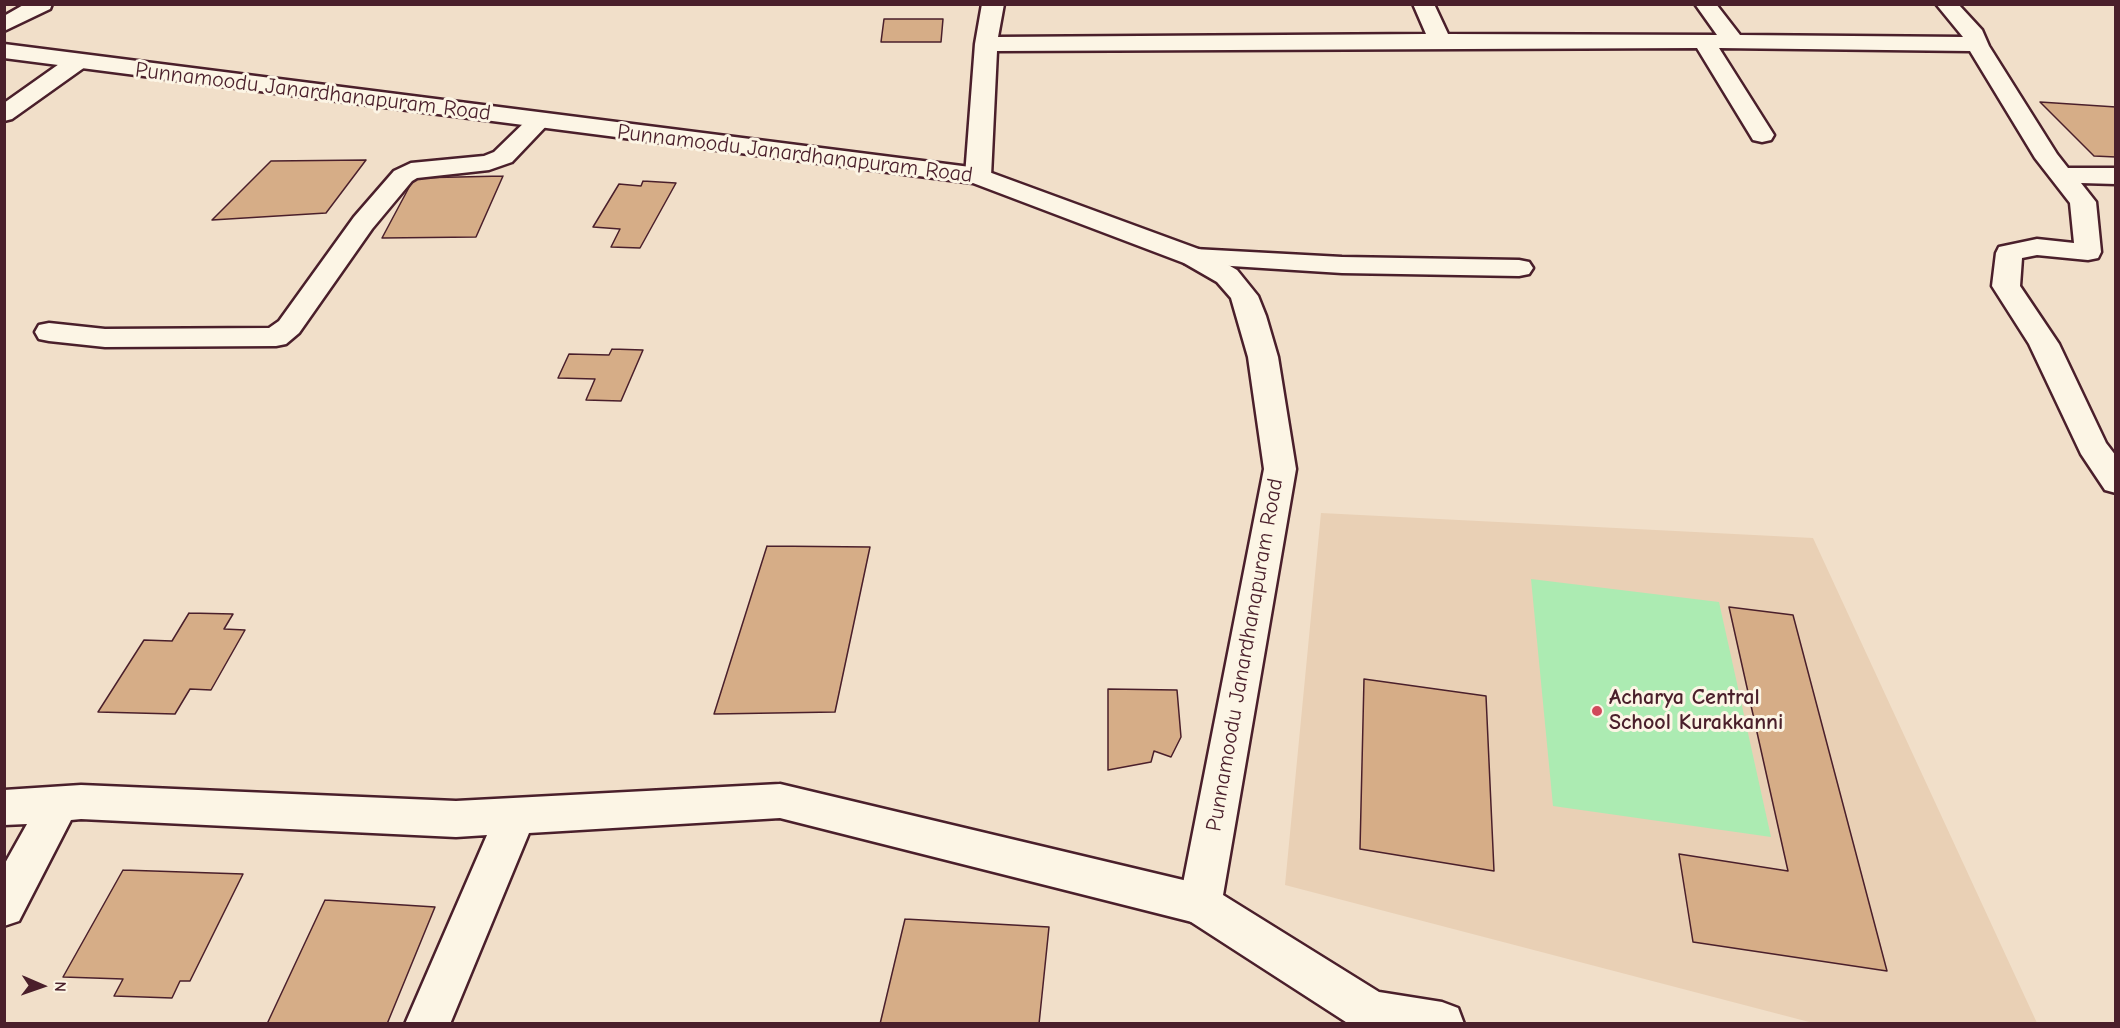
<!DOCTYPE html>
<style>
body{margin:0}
#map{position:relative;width:2120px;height:1028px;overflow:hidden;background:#f1dfc9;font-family:"Comic Neue",sans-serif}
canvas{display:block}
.frame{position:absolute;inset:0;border:6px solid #4a1f2b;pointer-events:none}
.north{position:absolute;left:12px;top:956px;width:60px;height:60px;-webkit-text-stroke:4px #fcf5e5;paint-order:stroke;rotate:92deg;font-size:16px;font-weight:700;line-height:24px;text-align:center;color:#4a1f2b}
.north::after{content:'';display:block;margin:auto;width:21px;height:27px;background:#4a1f2b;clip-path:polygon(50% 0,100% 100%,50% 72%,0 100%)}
</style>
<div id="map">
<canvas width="2120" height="1028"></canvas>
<div class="frame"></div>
<div class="north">N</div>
</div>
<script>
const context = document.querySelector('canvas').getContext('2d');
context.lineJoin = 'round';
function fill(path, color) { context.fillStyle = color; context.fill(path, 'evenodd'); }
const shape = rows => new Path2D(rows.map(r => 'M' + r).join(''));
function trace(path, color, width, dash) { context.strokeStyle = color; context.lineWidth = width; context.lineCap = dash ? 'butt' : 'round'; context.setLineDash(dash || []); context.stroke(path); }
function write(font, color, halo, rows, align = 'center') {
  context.font = font + ' "Comic Neue",sans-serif'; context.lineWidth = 6; context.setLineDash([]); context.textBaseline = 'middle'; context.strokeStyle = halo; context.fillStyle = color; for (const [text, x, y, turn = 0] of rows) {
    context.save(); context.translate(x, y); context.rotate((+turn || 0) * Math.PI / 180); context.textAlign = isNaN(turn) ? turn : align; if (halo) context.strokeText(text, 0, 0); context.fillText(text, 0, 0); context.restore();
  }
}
const built = shape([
 [1321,513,1813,538,2037,1023,1813,1023,1285,885]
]);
const green = shape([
 [1531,579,1719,602,1771,837,1553,806]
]);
const building = shape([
 [884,19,943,19,941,42,881,42,884,19],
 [2040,102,2116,107,2116,157,2094,156,2040,102],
 [366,160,326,213,212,220,271,161,366,160],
 [503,176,476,237,382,238,414,178,503,176],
 [643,181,676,183,640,248,611,247,620,229,593,227,619,184,641,186,643,181],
 [612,349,643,350,621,401,586,400,595,379,558,378,569,354,609,355,612,349],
 [767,546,870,547,835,712,714,714,767,546],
 [1729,607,1793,615,1887,971,1693,942,1679,854,1788,871,1729,607],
 [189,613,233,614,224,629,245,630,211,690,190,689,175,714,98,712,144,640,172,641,189,613],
 [1364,679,1486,696,1494,871,1360,849,1364,679],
 [1108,689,1177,690,1181,737,1171,757,1154,751,1151,762,1108,770,1108,689],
 [123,870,243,874,190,981,180,981,172,998,114,996,123,979,63,977,123,870],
 [325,900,435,907,387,1024,267,1024,325,900],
 [905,919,1049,927,1039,1024,880,1024,905,919]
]);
const street = shape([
 [25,4,52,4,50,9,4,31,4,16,25,4],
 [982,4,1004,4,998,37,1426,34,1413,4,1434,4,1448,34,1717,35,1695,4,1716,4,1740,35,1963,37,1936,4,1958,4,1982,30,1989,46,2057,154,2068,168,2116,168,2116,184,2081,183,2096,202,2101,252,2098,258,2088,260,2037,255,2022,258,2020,286,2059,344,2106,443,2116,456,2116,493,2105,490,2081,454,2029,344,1992,286,1996,253,1999,247,2037,239,2074,243,2070,203,2035,158,1970,51,1719,48,1774,135,1771,140,1762,142,1753,140,1750,135,1697,48,997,51,991,176,987,181,978,184,969,181,965,176,975,44,982,4],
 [77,55,85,57,88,62,85,67,12,119,4,121,4,103,69,57,77,55],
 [539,114,547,116,551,121,512,162,489,170,417,178,412,181,372,229,299,333,286,344,276,346,105,347,49,341,39,339,35,332,39,325,49,323,105,329,269,328,279,321,354,217,394,171,411,163,484,156,494,152,531,116,539,114],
 [1194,249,1342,257,1519,260,1529,262,1533,268,1529,274,1519,276,1342,273,1184,263,1180,257,1184,251,1194,249],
 [780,784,1200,884,1215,890,1221,904,1215,918,1200,924,780,818,529,833,450,1024,405,1024,487,835,456,837,81,819,71,820,19,921,4,926,4,865,27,824,4,825,4,790,81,785,456,801,780,784]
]);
const secondary = shape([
 [4,44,978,168,1204,251,1237,270,1258,296,1266,316,1278,357,1296,469,1223,895,1379,992,1442,1002,1458,1008,1464,1024,1349,1024,1185,918,1179,904,1264,469,1248,357,1231,298,1217,282,1184,263,973,183,4,58,4,44]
]);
const markers = [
 [1597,711,6,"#d1495b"]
];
const streetNames = [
 ["Punnamoodu Janardhanapuram Road",313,92,7],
 ["Punnamoodu Janardhanapuram Road",795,154,7],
 ["Punnamoodu Janardhanapuram Road",1245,655,-80]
];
const poiNames = [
 ["Acharya Central",1609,698],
 ["School Kurakkanni",1609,723]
];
fill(built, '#e9d0b5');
fill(green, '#acebb2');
fill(building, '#d6ad87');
trace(building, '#4a1f2b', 1.5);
trace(street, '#4a1f2b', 5);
trace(secondary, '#4a1f2b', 5);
fill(street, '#fcf5e5');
fill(secondary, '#fcf5e5');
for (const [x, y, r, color] of markers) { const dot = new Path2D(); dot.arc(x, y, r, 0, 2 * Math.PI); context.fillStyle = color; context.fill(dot); trace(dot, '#fcf5e5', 2); }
write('22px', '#4a1f2b', '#fcf5e5', streetNames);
write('bold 22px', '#4a1f2b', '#fcf5e5', poiNames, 'left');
</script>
